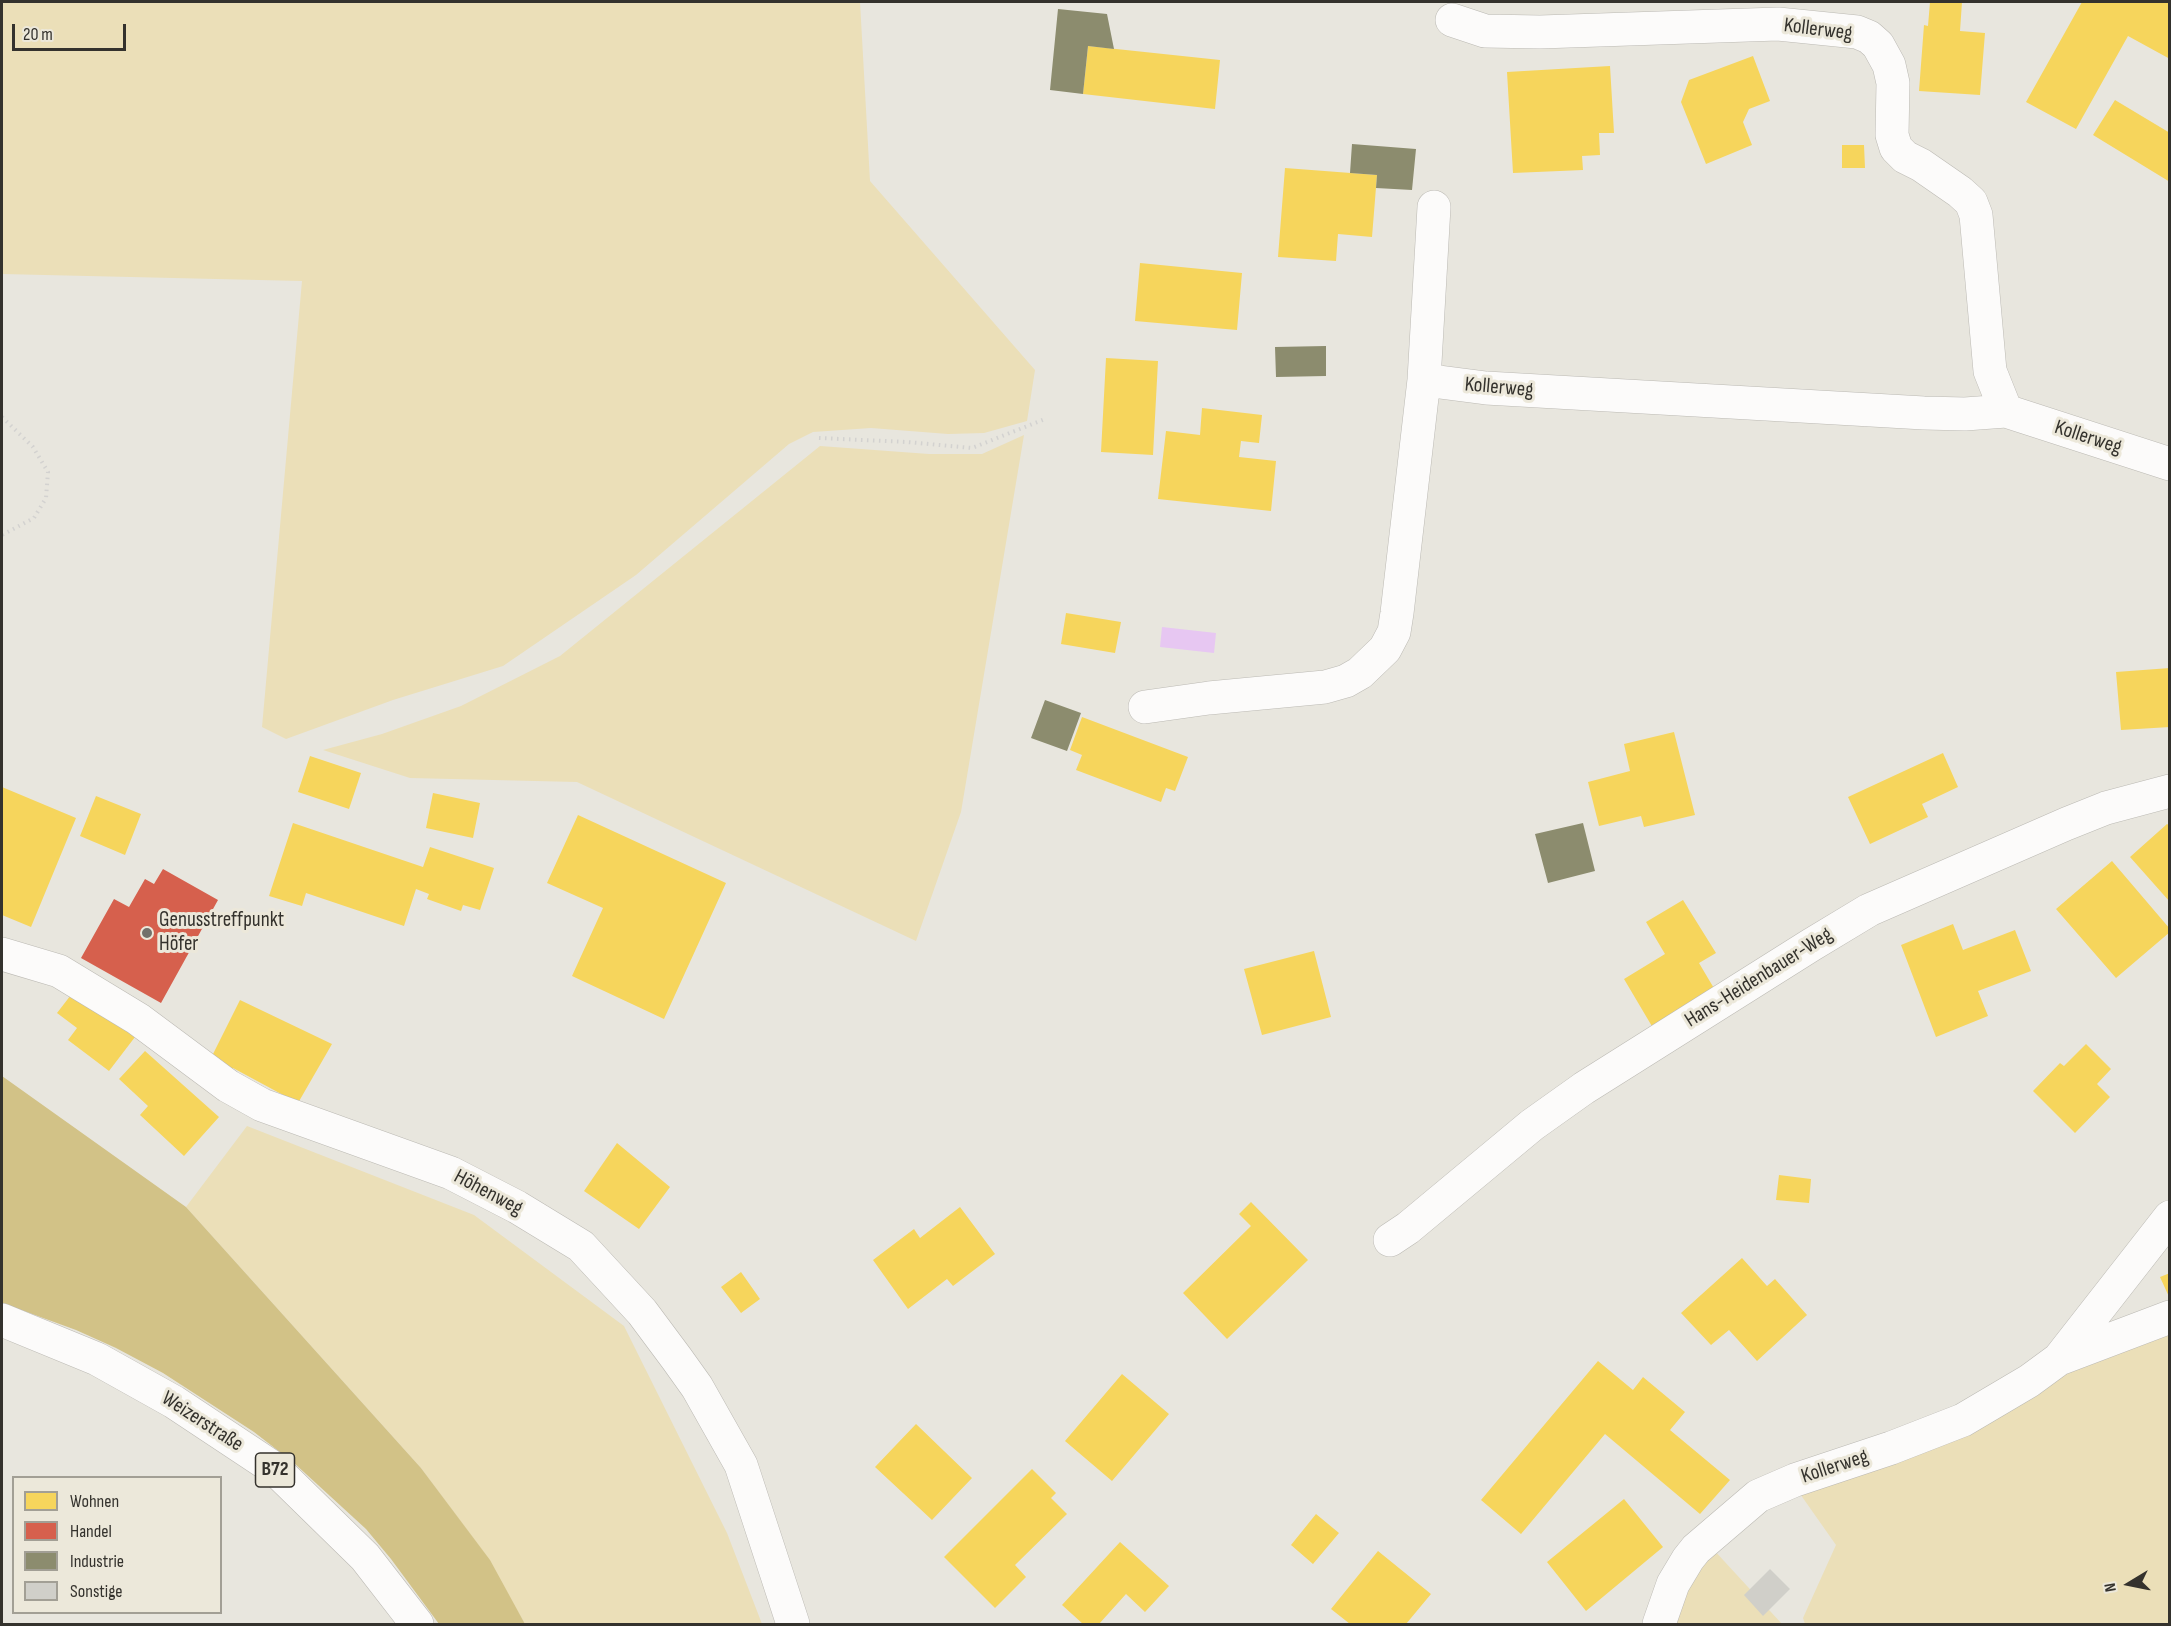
<!DOCTYPE html>
<meta charset="utf-8">
<style>
body{margin:0}
#map{position:relative;width:2171px;height:1626px;overflow:hidden;background:#e8e6de;font-family:"Sofia Sans Condensed",sans-serif}
canvas{display:block}
.frame{position:absolute;inset:0;border:3px solid #34322d;pointer-events:none}
.legend{position:absolute;left:12px;top:1476px;width:210px;height:138px;box-sizing:border-box;background:#ece8da;border:2px solid #a29f95;margin:0;padding:8px 10px;list-style:none;font-size:18px;color:#34322d}
.legend li{display:flex;align-items:center;gap:12px;height:30px}
.legend b{width:30px;border:2px solid #a29f95}
.north{position:absolute;left:2099px;top:1554px;width:60px;height:60px;-webkit-text-stroke:4px #ece8da;paint-order:stroke;rotate:260deg;font-size:16px;font-weight:700;line-height:24px;text-align:center;color:#34322d}
.north::after{content:'';display:block;margin:auto;width:21px;height:27px;background:#34322d;clip-path:polygon(50% 0,100% 100%,50% 72%,0 100%)}
.scale{position:absolute;left:12px;top:24px;width:114px;height:27px;box-sizing:border-box;border:3px solid #34322d;border-top:0;padding-left:8px;font-size:18px;line-height:21px;white-space:nowrap;color:#34322d;-webkit-text-stroke:4px #ece8da;paint-order:stroke}
</style>
<div id="map">
<canvas width="2171" height="1626"></canvas>
<div class="frame"></div>
<ul class="legend">
<li><b style="height:16px;background:#f6d55c"></b>Wohnen</li>
<li><b style="height:16px;background:#d6604d"></b>Handel</li>
<li><b style="height:16px;background:#8c8c6e"></b>Industrie</li>
<li><b style="height:16px;background:#d0cfc9"></b>Sonstige</li>
</ul>
<div class="north">N</div>
<div class="scale">20 m</div>
</div>
<script>
const context = document.querySelector('canvas').getContext('2d');
context.lineJoin = 'round';
function fill(path, color) { context.fillStyle = color; context.fill(path, 'evenodd'); }
const shape = rows => new Path2D(rows.map(r => 'M' + r).join(''));
function trace(path, color, width, dash) { context.strokeStyle = color; context.lineWidth = width; context.lineCap = dash ? 'butt' : 'round'; context.setLineDash(dash || []); context.stroke(path); }
function write(font, color, halo, rows, align = 'center') {
  context.font = font + ' "Sofia Sans Condensed",sans-serif'; context.lineWidth = 6; context.setLineDash([]); context.textBaseline = 'middle'; context.strokeStyle = halo; context.fillStyle = color; for (const [text, x, y, turn = 0] of rows) {
    context.save(); context.translate(x, y); context.rotate((+turn || 0) * Math.PI / 180); context.textAlign = isNaN(turn) ? turn : align; if (halo) context.strokeText(text, 0, 0); context.fillText(text, 0, 0); context.restore();
  }
}
const green = shape([
 [2,2,860,2,870,181,1035,370,1027,421,984,433,948,434,871,428,813,432,789,444,636,575,503,666,393,700,286,739,262,727,302,281,2,274],
 [1024,435,961,812,916,941,577,782,410,778,323,750,382,734,461,706,560,656,820,446,929,454,982,454],
 [247,1126,474,1215,624,1326,727,1533,762,1624,525,1624,484,1553,421,1468,186,1207],
 [2169,1330,2169,1624,1805,1624,1803,1618,1836,1545,1798,1491,2054,1376],
 [1713,1549,1782,1624,1670,1624,1676,1604]
]);
const forest = shape([
 [2,1076,186,1207,421,1468,490,1560,525,1624,439,1624,391,1559,366,1529,294,1463,254,1432,163,1373,116,1348,76,1330,2,1303]
]);
const water = shape([
 [1162,627,1216,633,1214,653,1160,647]
]);
const homes = shape([
 [1930,2,1962,2,1960,31,1985,33,1980,95,1919,91,1924,25,1928,26],
 [2082,2,2170,2,2170,59,2128,36,2076,129,2026,102],
 [1088,46,1220,60,1215,109,1083,94],
 [1753,56,1770,101,1749,109,1743,122,1752,145,1706,164,1681,102,1689,80],
 [1610,66,1614,133,1599,133,1600,155,1582,156,1583,170,1513,173,1507,72],
 [2115,100,2170,133,2170,182,2093,135],
 [1842,145,1864,145,1865,168,1842,168],
 [1285,168,1377,175,1372,237,1338,234,1336,261,1278,257],
 [1140,263,1242,273,1237,330,1135,321],
 [1106,358,1158,361,1153,455,1101,452],
 [1202,408,1262,415,1259,443,1241,441,1239,457,1276,461,1271,511,1158,499,1166,431,1200,435],
 [1066,613,1121,622,1115,653,1061,644],
 [2170,668,2170,727,2121,730,2116,672],
 [1082,717,1188,757,1175,791,1166,788,1161,802,1076,770,1082,755,1070,750],
 [1674,732,1695,815,1644,827,1641,816,1599,826,1588,782,1630,771,1624,744],
 [1943,753,1958,787,1922,804,1928,817,1870,844,1848,797],
 [310,756,361,773,349,809,298,792],
 [2,787,76,818,31,927,2,915],
 [433,793,480,803,473,838,426,828],
 [96,796,141,814,125,855,80,836],
 [578,815,726,883,664,1019,572,976,603,908,547,883],
 [293,823,423,867,430,847,494,868,480,910,463,905,461,911,427,899,429,894,416,889,404,926,306,893,302,906,269,896],
 [2167,824,2170,826,2170,902,2130,857],
 [2112,861,2170,929,2170,932,2116,978,2056,909],
 [1683,900,1716,953,1699,963,1715,990,1653,1028,1624,979,1665,954,1646,922],
 [1953,924,1963,950,2015,930,2031,971,1978,991,1988,1016,1936,1037,1901,945],
 [1314,951,1331,1017,1262,1035,1244,969],
 [74,991,135,1037,109,1071,68,1040,77,1028,57,1013],
 [240,1000,332,1044,298,1103,233,1068,231,1073,209,1062],
 [2086,1044,2111,1069,2097,1084,2110,1097,2075,1133,2033,1091,2060,1063,2064,1066],
 [145,1051,219,1117,184,1156,140,1115,148,1106,119,1079],
 [617,1143,670,1187,639,1229,584,1191],
 [1779,1175,1811,1179,1809,1203,1776,1200],
 [1251,1202,1308,1260,1227,1339,1183,1293,1251,1226,1239,1214],
 [960,1207,995,1254,953,1286,947,1279,908,1309,873,1260,914,1229,920,1238],
 [1742,1258,1767,1286,1775,1279,1807,1315,1757,1361,1729,1330,1711,1345,1681,1313],
 [741,1272,760,1299,741,1313,721,1287],
 [2170,1273,2170,1299,2160,1277],
 [1598,1361,1633,1390,1643,1377,1685,1412,1670,1430,1730,1480,1700,1514,1605,1434,1521,1534,1481,1500],
 [1122,1374,1169,1414,1112,1481,1065,1441],
 [916,1424,972,1478,932,1520,875,1467],
 [1032,1469,1056,1493,1051,1498,1067,1514,1015,1565,1026,1577,995,1608,944,1557],
 [1624,1499,1663,1547,1586,1611,1547,1562],
 [1316,1514,1339,1533,1313,1564,1291,1545],
 [1120,1542,1169,1586,1145,1612,1126,1594,1099,1624,1083,1624,1062,1605],
 [1378,1551,1431,1594,1406,1624,1350,1624,1331,1609]
]);
const shops = shape([
 [163,869,218,900,161,1003,81,958,114,899,129,907,145,879,154,884]
]);
const industry = shape([
 [1058,9,1107,14,1114,49,1088,46,1083,94,1050,90],
 [1352,144,1416,149,1412,190,1376,188,1377,175,1350,173],
 [1326,346,1326,376,1276,377,1275,347],
 [1045,700,1081,713,1067,751,1031,738],
 [1583,823,1595,871,1548,883,1535,834]
]);
const building = shape([
 [1770,1569,1790,1589,1763,1616,1744,1595]
]);
const path = shape([
 [2,417,33,447,48,472,46,498,34,518,2,535],
 [819,438,907,442,972,448,1045,419]
]);
const minor = shape([
 [1452,20,1485,31,1540,32,1778,24,1857,32,1869,37,1878,45,1889,65,1893,83,1892,135,1896,148,1905,157,1921,165,1960,192,1971,202,1976,215,1990,371,2006,411,2170,464],
 [1424,380,1486,388,1924,413,1965,414,2006,411],
 [1145,707,1209,698,1325,687,1346,681,1360,673,1385,649,1394,632,1397,613,1424,380,1434,207],
 [2,954,59,971,138,1019,228,1086,262,1105,451,1173,517,1207,581,1246,642,1312,677,1359,697,1387,741,1465,793,1624],
 [1390,1240,1408,1228,1532,1125,1584,1088,1811,945,1869,910,2066,824,2106,808,2170,791],
 [2059,1359,2170,1217],
 [1659,1624,1673,1584,1688,1559,1696,1549,1758,1496,1795,1480,1891,1448,1963,1420,2029,1381,2059,1359,2170,1317]
]);
const major = shape([
 [2,1320,97,1359,174,1402,275,1469,365,1557,417,1624]
]);
const markers = [
 [147,933,6,"#73716b"]
];
const shields = [
 [275,1470,39]
];
const shieldNames = [
 ["B72",275,1470]
];
const streetNames = [
 ["Kollerweg",1818,30,7],
 ["Kollerweg",1499,388,5],
 ["Kollerweg",2088,438,18],
 ["Hans-Heidenbauer-Weg",1759,978,-32],
 ["Höhenweg",488,1193,28],
 ["Weizerstraße",202,1422,33],
 ["Kollerweg",1835,1467,-18]
];
const poiNames = [
 ["Genusstreffpunkt",159,921],
 ["Höfer",159,945]
];
fill(green, '#ebdfb8');
fill(forest, '#d2c287');
fill(water, '#e7c7f2');
fill(homes, '#f6d55c');
fill(shops, '#d6604d');
fill(industry, '#8c8c6e');
fill(building, '#d0cfc9');
trace(minor, '#bbb9b3', 34);
trace(major, '#bbb9b3', 34);
trace(path, '#d3d2d0', 4, [1.5, 4.5]);
trace(minor, '#fcfbfa', 33);
trace(major, '#fcfbfa', 33);
for (const [x, y, r, color] of markers) { const dot = new Path2D(); dot.arc(x, y, r, 0, 2 * Math.PI); context.fillStyle = color; context.fill(dot); trace(dot, '#ece8da', 2); }
for (const [x, y, w] of shields) { const box = new Path2D(); box.roundRect(x - w / 2, y - 17, w, 34, 4.5); context.fillStyle = '#ece8da'; context.fill(box); trace(box, '#34322d', 1.5); }
write('bold 20px', '#34322d', null, shieldNames);
write('21px', '#34322d', '#ece8da', streetNames);
write('21px', '#34322d', '#ece8da', poiNames, 'left');
</script>
